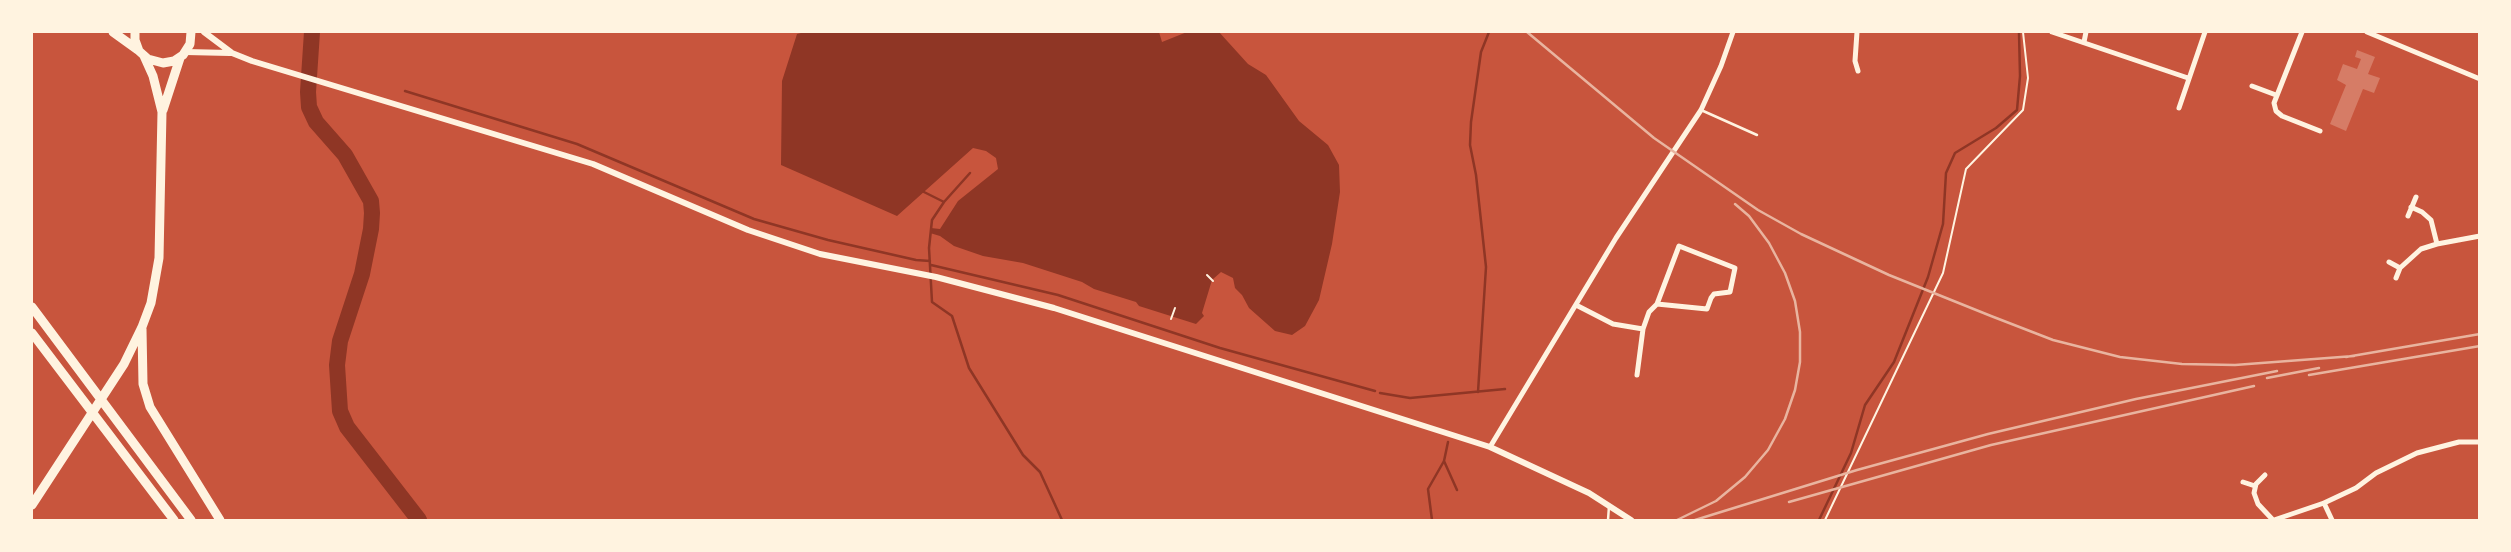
<!DOCTYPE html>
<style>
body{margin:0}
#map{position:relative;width:2511px;height:552px;overflow:hidden;background:#c8553d;font-family:Raleway,sans-serif}
canvas{display:block}
.frame{position:absolute;inset:0;border:33px solid #fff3e0;pointer-events:none}
</style>
<div id="map">
<canvas width="2511" height="552"></canvas>
<div class="frame"></div>
</div>
<script>
const context = document.querySelector('canvas').getContext('2d');
context.lineJoin = 'round';
function fill(path, color) { context.fillStyle = color; context.fill(path, 'evenodd'); }
const shape = rows => new Path2D(rows.map(r => 'M' + r).join(''));
function trace(path, color, width, dash) { context.strokeStyle = color; context.lineWidth = width; context.lineCap = dash ? 'butt' : 'round'; context.setLineDash(dash || []); context.stroke(path); }
const water = shape([
 [805,32,1159,32,1162,42,1187,32,1219,32,1248,64,1266,75,1299,121,1328,145,1339,165,1340,192,1332,244,1319,300,1305,326,1292,335,1275,331,1249,308,1242,295,1235,288,1233,278,1221,272,1212,280,1202,313,1204,316,1196,324,1139,306,1136,302,1094,289,1082,282,1023,263,983,256,954,246,940,236,930,233,931,228,940,229,958,201,998,169,996,158,986,151,973,148,897,216,781,165,782,81,797,34]
]);
const stream = shape([
 [405,91,577,144,754,219,828,240,916,260,930,261],
 [970,173,944,202,932,220,929,248,932,302,952,316,969,368,1023,455,1040,472,1062,520],
 [924,192,944,202],
 [931,265,1058,295,1220,348,1375,391],
 [1478,392,1486,267,1476,175,1470,145,1471,122,1481,52,1489,32],
 [1380,393,1410,398,1505,389],
 [1444,461,1457,490],
 [1432,520,1428,489,1444,461,1448,442],
 [1819,520,1851,453,1865,405,1894,362,1928,277,1943,224,1946,173,1955,153,1996,128,2017,110,2020,76,2019,32]
]);
const river = shape([
 [312,32,308,92,309,107,316,122,345,155,371,201,372,213,371,229,362,274,340,341,337,365,340,411,347,427,419,520]
]);
const building = shape([
 [2357,50,2375,57,2368,74,2380,78,2374,93,2363,89,2346,131,2330,124,2346,85,2337,80,2343,64,2357,69,2361,59,2355,57]
]);
const path = shape([
 [1207,275,1213,281],
 [1171,319,1175,308],
 [1825,520,1943,273,1966,169,2023,110,2028,78,2023,32]
]);
const service = shape([
 [1701,110,1757,135],
 [1608,520,1609,506]
]);
const minor = shape([
 [1857,32,1855,61,1858,71],
 [2052,32,2188,78],
 [2302,32,2274,103,2276,111,2282,116,2320,131],
 [2367,32,2480,79],
 [2084,42,2086,32],
 [2252,86,2276,95],
 [2179,108,2205,32],
 [2411,207,2422,212,2431,220,2437,244],
 [2408,216,2416,197],
 [2389,262,2400,268],
 [2396,278,2400,268,2421,249,2437,244,2480,236],
 [1576,305,1613,324,1643,329,1649,312,1657,304,1707,309,1711,298,1714,294,1730,292,1735,268,1679,246,1657,304],
 [1637,375,1643,329],
 [1490,447,1616,238,1701,110,1721,66,1733,32],
 [2265,475,2256,484,2254,493,2258,504,2273,520],
 [2243,482,2255,486],
 [2324,503,2332,520],
 [2274,520,2324,503,2356,488,2376,473,2417,453,2459,442,2480,442]
]);
const tertiary = shape([
 [204,32,232,53,252,61,593,164,748,230,820,254,936,277,1054,308,1490,447,1589,493,1631,520],
 [186,52,230,53]
]);
const trunk = shape([
 [113,32,138,50],
 [135,32,135,40,139,51,148,59,163,63,174,61,183,55,190,44,191,32],
 [163,110,180,58],
 [32,307,191,520],
 [142,329,143,384,150,407,220,520],
 [32,333,174,520],
 [32,505,124,364,142,327,151,303,159,258,162,112,153,76,144,56]
]);
const rail = shape([
 [1527,32,1654,138,1758,210,1801,234,1889,275,1991,316,2053,340,2120,357,2182,364,2235,365,2354,356],
 [2346,357,2480,334],
 [2309,375,2480,346],
 [2267,378,2319,368],
 [1789,502,1991,445,2254,386],
 [1677,520,1716,501,1745,477,1768,450,1785,419,1795,390,1800,362,1800,332,1795,301,1785,273,1769,243,1749,216,1735,204],
 [1695,520,1857,470,1988,434,2136,399,2277,371]
]);
fill(water, '#8f3625');
trace(stream, '#8f3625', 2.5);
trace(river, '#8f3625', 16);
fill(building, '#d67c66');
trace(path, '#fff3e0', 2);
trace(service, '#fff3e0', 2.5);
trace(minor, '#fff3e0', 5);
trace(tertiary, '#fff3e0', 6);
trace(trunk, '#fff3e0', 9);
trace(rail, '#e9b49f', 2.5);
</script>
